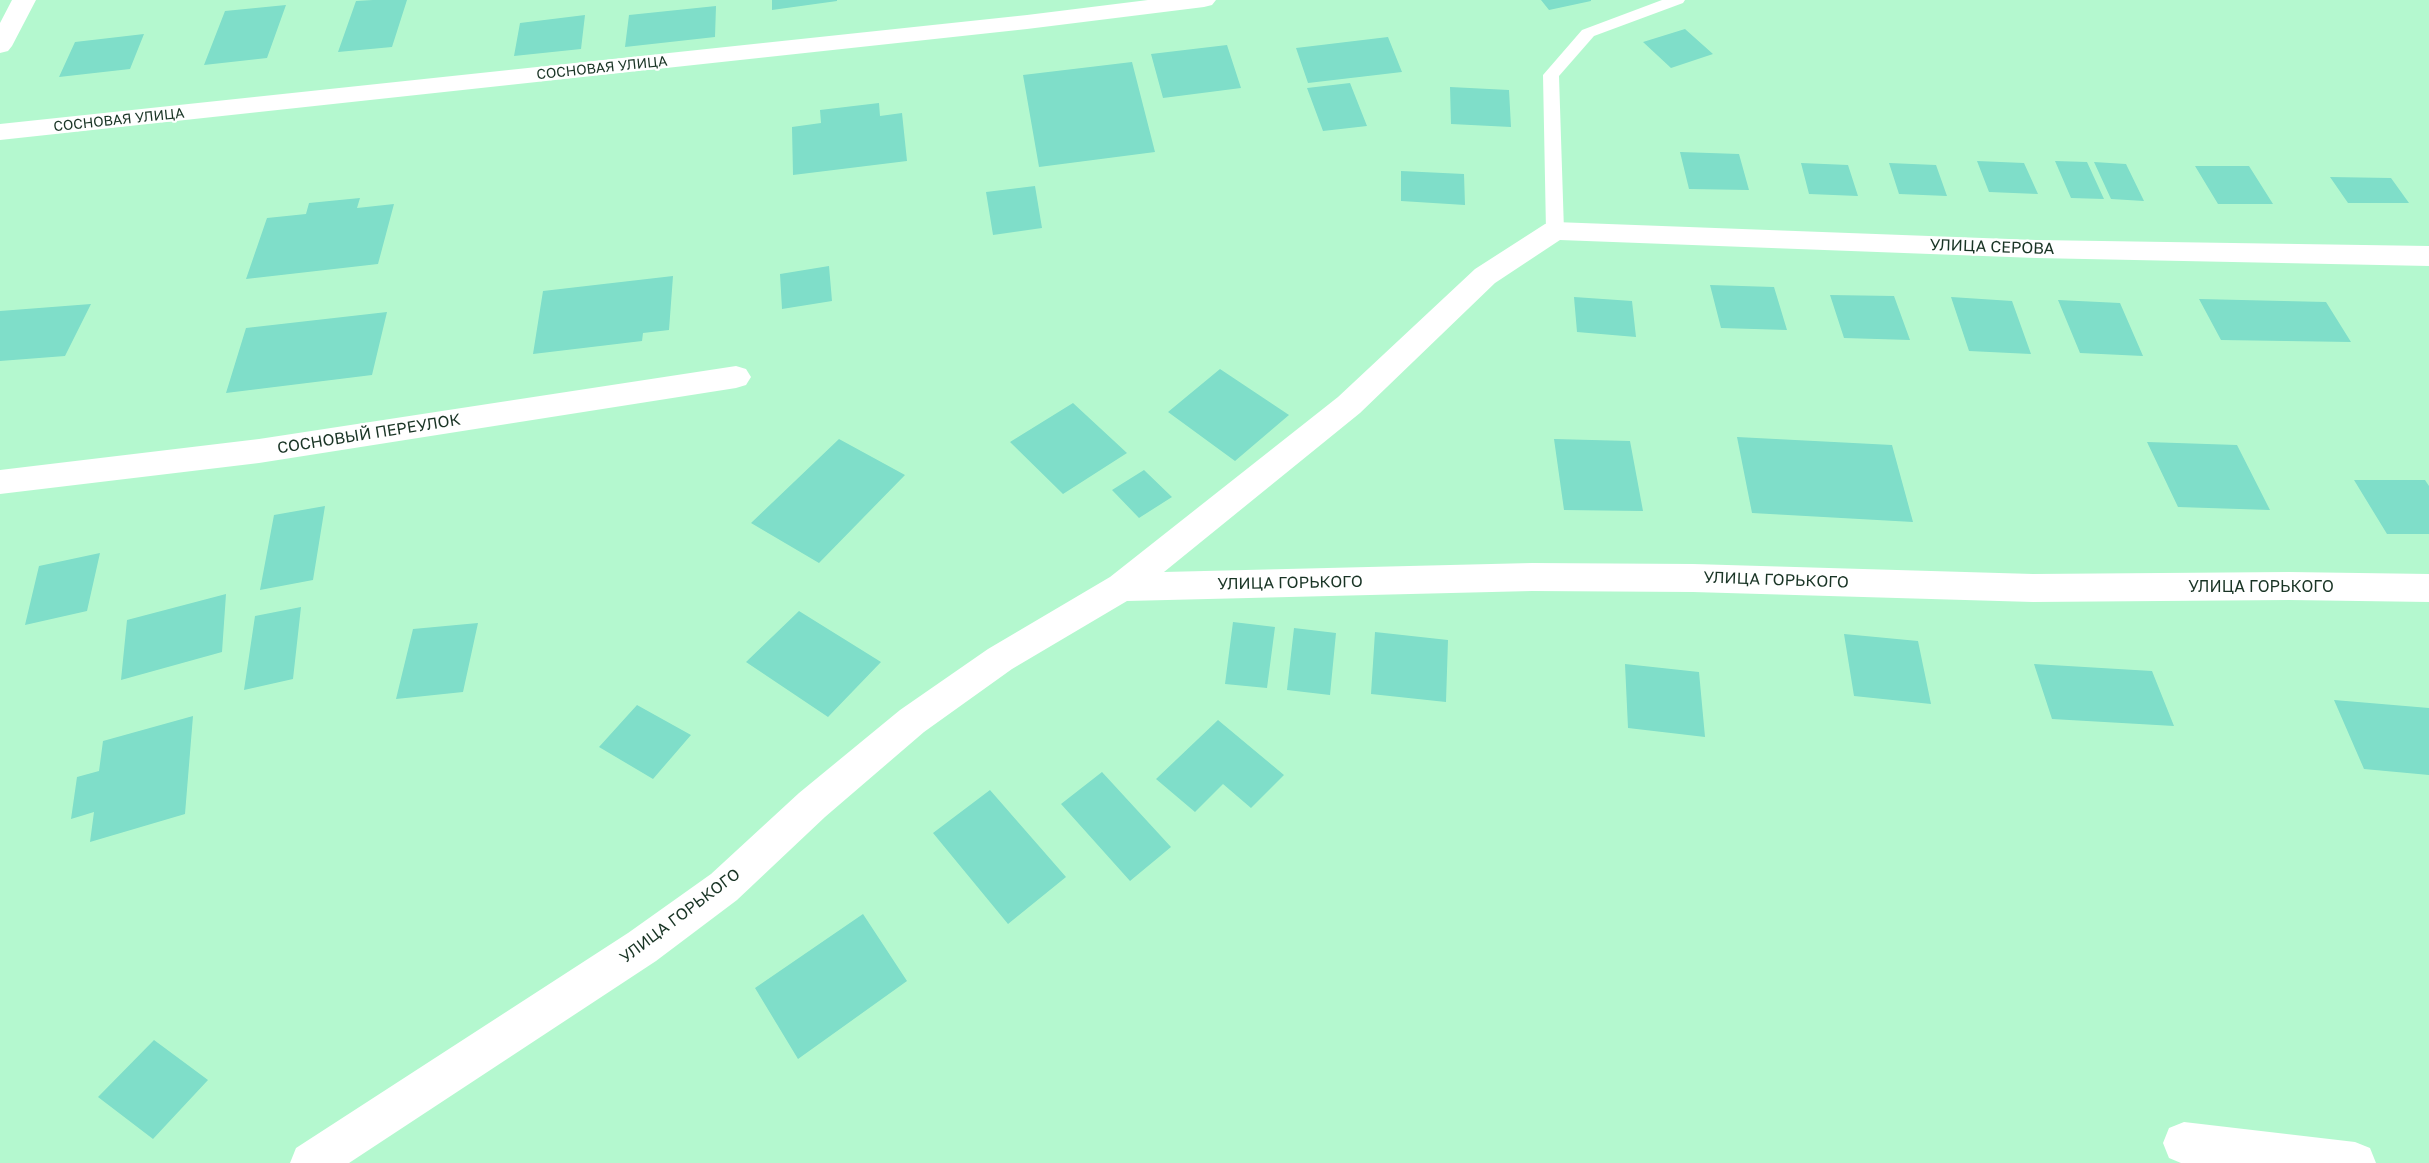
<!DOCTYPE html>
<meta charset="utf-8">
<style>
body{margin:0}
canvas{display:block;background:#b4f8cf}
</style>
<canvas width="2429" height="1163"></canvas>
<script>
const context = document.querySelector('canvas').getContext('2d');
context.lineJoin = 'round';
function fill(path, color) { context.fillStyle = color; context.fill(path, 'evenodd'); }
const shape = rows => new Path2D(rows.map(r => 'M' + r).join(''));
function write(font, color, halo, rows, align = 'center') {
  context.font = font + ' "Golos Text",sans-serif'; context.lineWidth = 4.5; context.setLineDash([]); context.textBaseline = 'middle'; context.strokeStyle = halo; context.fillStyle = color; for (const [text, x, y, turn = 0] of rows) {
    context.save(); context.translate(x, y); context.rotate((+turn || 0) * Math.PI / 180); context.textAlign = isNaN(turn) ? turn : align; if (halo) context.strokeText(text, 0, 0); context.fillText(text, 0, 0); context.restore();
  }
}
const building = shape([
 [373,0,407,0,392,47,338,52,356,1],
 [772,0,837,0,837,1,772,10],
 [1541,0,1591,0,1591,1,1549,10],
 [286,5,267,58,204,65,225,11],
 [716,6,715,37,625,47,629,15],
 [585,15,581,49,514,56,520,23],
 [1685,29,1713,54,1671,68,1643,42],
 [144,34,130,69,59,77,75,42],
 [1388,37,1402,72,1308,83,1296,48],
 [1227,45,1241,88,1163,98,1151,54],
 [1132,62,1155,152,1039,167,1023,75],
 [1350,83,1367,126,1323,131,1307,88],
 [1450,87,1509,90,1511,127,1451,124],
 [879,103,880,116,902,113,907,161,793,175,792,127,821,123,820,110],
 [1680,152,1739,154,1749,190,1689,189],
 [1977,161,2024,163,2038,194,1989,192],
 [2055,161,2087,162,2104,199,2071,198],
 [2094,162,2126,164,2144,201,2111,199],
 [1801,163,1848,165,1858,196,1809,194],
 [1889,163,1936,165,1947,196,1899,194],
 [2195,166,2249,166,2273,204,2218,204],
 [1401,171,1464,174,1465,205,1401,201],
 [2330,177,2391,178,2409,203,2348,203],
 [1035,186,1042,228,993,235,986,192],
 [360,198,357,208,394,204,378,264,246,279,267,218,306,214,309,203],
 [829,266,832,301,782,309,780,274],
 [673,276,669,330,643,333,642,341,533,354,543,291],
 [1710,285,1774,287,1787,330,1721,328],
 [1830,295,1894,296,1910,340,1844,338],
 [1574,297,1632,301,1636,337,1577,332],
 [1951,297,2012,301,2031,354,1969,351],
 [2199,299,2326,302,2351,342,2221,340],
 [2058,300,2120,303,2143,356,2080,353],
 [91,304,65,356,0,361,0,311],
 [387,312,372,375,226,393,246,328],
 [1220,369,1289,415,1235,461,1168,412],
 [1073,403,1127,453,1063,494,1010,442],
 [1737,437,1892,445,1913,522,1752,513],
 [839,439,905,475,819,563,751,523],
 [1554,439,1630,441,1643,511,1564,510],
 [2147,442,2237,445,2270,510,2178,507],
 [1144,470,1172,497,1139,518,1112,490],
 [2354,480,2425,480,2429,486,2429,534,2387,534],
 [325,506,313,580,260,590,274,515],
 [100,553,87,611,25,625,39,566],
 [226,594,222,652,121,680,127,620],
 [301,607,293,679,244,690,255,616],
 [799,611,881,662,828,717,746,662],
 [1233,622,1275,627,1267,688,1225,684],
 [478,623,463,692,396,699,413,629],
 [1294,628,1336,633,1330,695,1287,690],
 [1375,632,1448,640,1446,702,1371,694],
 [1844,634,1918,641,1931,704,1854,696],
 [1625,664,1699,672,1705,737,1628,728],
 [2034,664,2152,671,2174,726,2052,719],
 [2334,700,2429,708,2429,775,2364,769],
 [637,705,691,735,653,779,599,747],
 [193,716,185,814,90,842,94,812,71,819,77,777,99,771,103,741],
 [1218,720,1284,775,1251,808,1223,784,1195,812,1156,779],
 [1102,772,1171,847,1130,881,1061,804],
 [990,790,1066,877,1008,924,933,833],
 [863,914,907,981,798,1059,755,988],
 [154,1040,208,1080,153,1139,98,1097]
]);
const service = shape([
 [1662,0,1685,0,1683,3,1594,36,1559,76,1564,231,1562,235,1555,237,1548,235,1546,231,1543,75,1582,30,1662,0]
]);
const minor = shape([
 [12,0,36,0,12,46,8,51,0,53,0,23,12,0],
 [1148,0,1216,0,1212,5,1204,7,1027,29,0,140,0,124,1027,15,1148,0],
 [1555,222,2036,240,2429,246,2429,266,2036,258,1560,240,1495,283,1360,413,1164,572,1532,563,1693,564,2033,574,2289,572,2429,574,2429,602,2289,600,2033,602,1693,592,1532,591,1127,601,1012,669,924,732,825,817,737,900,656,961,349,1163,290,1163,296,1148,628,933,711,874,799,793,900,710,988,649,1110,577,1338,397,1475,269,1545,224,1555,222],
 [736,366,746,369,751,377,746,385,736,388,259,463,0,494,0,470,259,439,736,366],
 [2184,1122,2355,1142,2370,1148,2376,1163,2181,1163,2169,1158,2163,1143,2169,1128,2184,1122]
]);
const farStreetnames = [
 ["СОСНОВАЯ УЛИЦА",602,68,-6],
 ["СОСНОВАЯ УЛИЦА",119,120,-6]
];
const streetNames = [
 ["УЛИЦА СЕРОВА",1992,247,2],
 ["СОСНОВЫЙ ПЕРЕУЛОК",369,434,-9],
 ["УЛИЦА ГОРЬКОГО",1776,580,2],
 ["УЛИЦА ГОРЬКОГО",1290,583,-1],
 ["УЛИЦА ГОРЬКОГО",2261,587],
 ["УЛИЦА ГОРЬКОГО",680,916,-37]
];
fill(building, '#7fdec9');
fill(service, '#fff');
fill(minor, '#fff');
write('14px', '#193425', '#fff', farStreetnames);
write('16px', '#193425', '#fff', streetNames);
</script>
